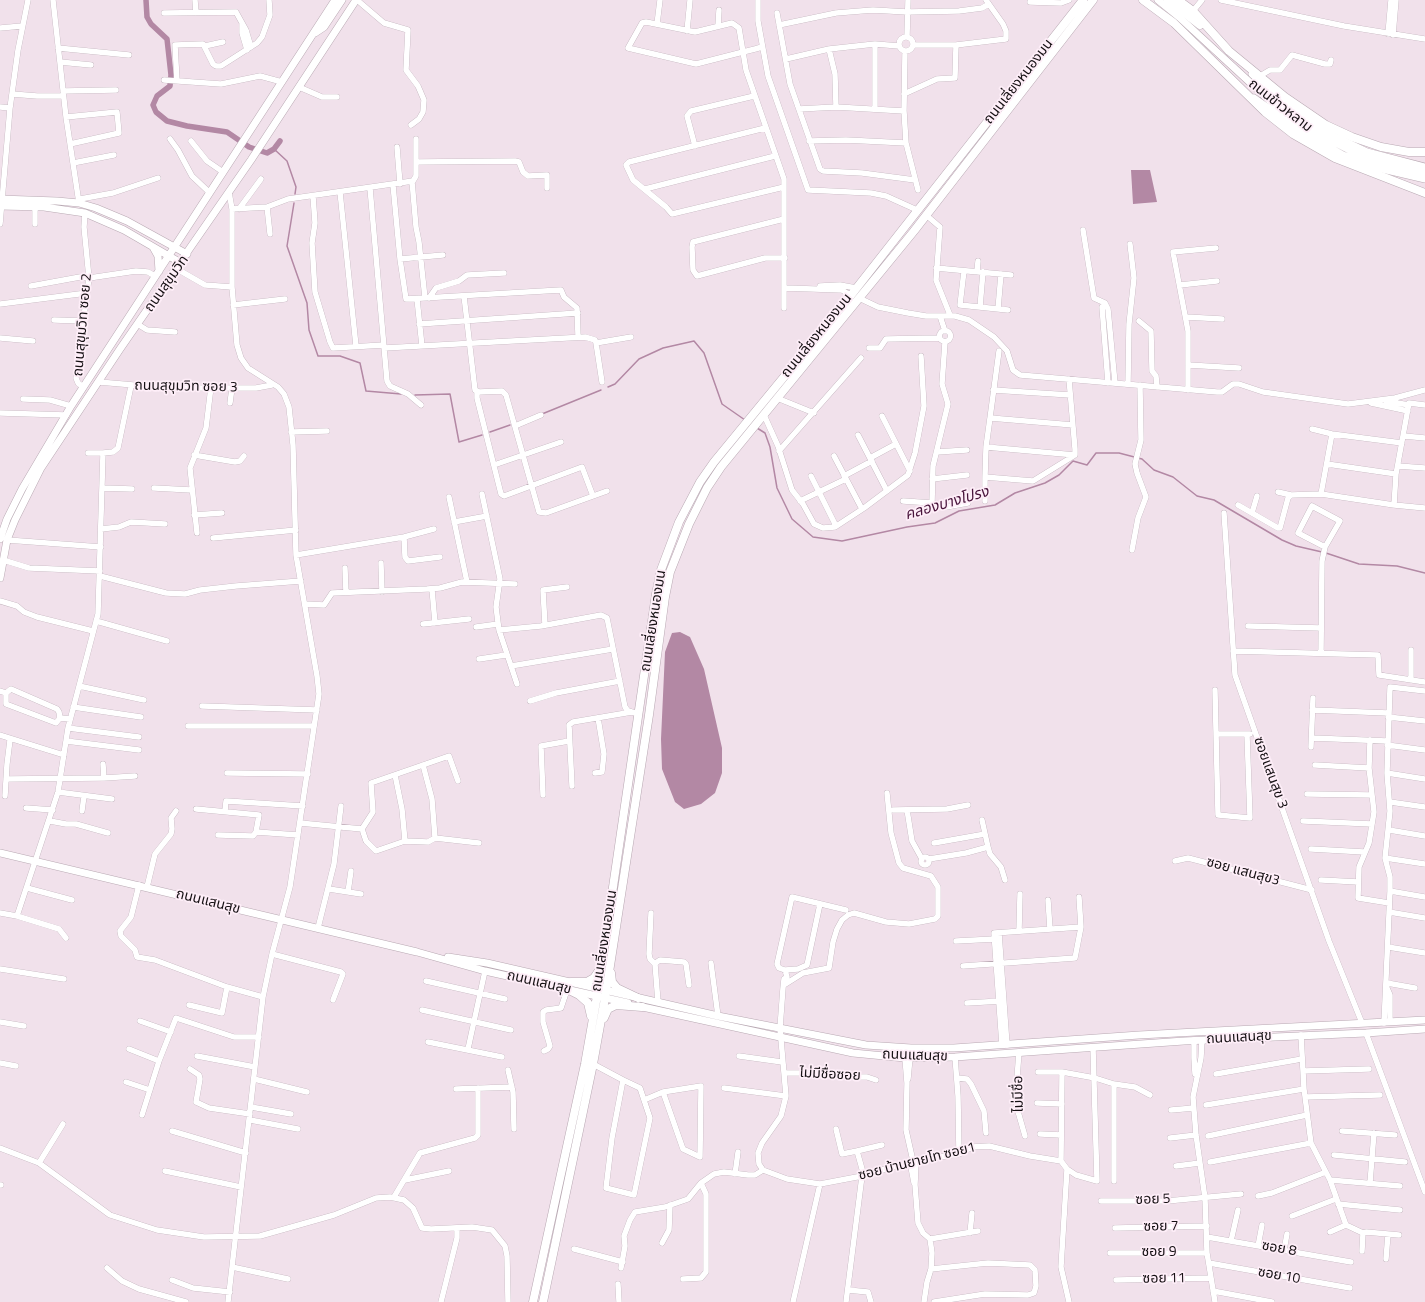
<!DOCTYPE html>
<meta charset="utf-8">
<style>
body{margin:0}
canvas{display:block;background:#f1e1eb}
</style>
<canvas width="1425" height="1302"></canvas>
<script>
const context = document.querySelector('canvas').getContext('2d');
context.lineJoin = 'round';
function fill(path, color) { context.fillStyle = color; context.fill(path, 'evenodd'); }
const shape = rows => new Path2D(rows.map(r => 'M' + r).join(''));
function trace(path, color, width, dash) { context.strokeStyle = color; context.lineWidth = width; context.lineCap = dash ? 'butt' : 'round'; context.setLineDash(dash || []); context.stroke(path); }
function write(font, color, halo, rows, align = 'center') {
  context.font = font + ' "Titillium Web","Noto Sans Thai",sans-serif'; context.lineWidth = 3.5; context.setLineDash([]); context.textBaseline = 'middle'; context.strokeStyle = halo; context.fillStyle = color; for (const [text, x, y, turn = 0] of rows) {
    context.save(); context.translate(x, y); context.rotate((+turn || 0) * Math.PI / 180); context.textAlign = isNaN(turn) ? turn : align; if (halo) context.strokeText(text, 0, 0); context.fillText(text, 0, 0); context.restore();
  }
}
const water = shape([
 [1131,170,1150,170,1157,202,1133,204],
 [680,632,690,637,704,669,722,748,722,773,715,793,701,804,684,809,675,802,662,769,661,739,665,652,672,633]
]);
const stream = shape([
 [274,149,287,161,296,187,295,194],
 [294,203,287,246,307,303,309,330,318,356,340,356,360,363,366,391,401,394],
 [608,387,615,384,639,359,663,348,694,341,704,353,722,404,745,420],
 [415,395,450,394,459,442,482,435],
 [542,414,601,390],
 [757,428,765,433,770,447,777,488,792,519,813,537,842,541,907,527,935,523,959,511,995,505,1015,493,1045,483,1059,475,1073,461,1087,465,1096,453,1119,453,1142,459,1154,470,1173,477,1197,496,1214,500,1282,540,1296,546,1322,552],
 [490,432,510,425],
 [1326,553,1359,564,1397,566,1425,573]
]);
const canal = shape([
 [146,0,147,17,151,24,167,39,171,75,170,86,157,96,153,105,156,112,167,121,187,126,227,132,249,147,267,153,274,149,280,141]
]);
const minor = shape([
 [53,0,66,117,79,203],
 [195,0,196,13],
 [357,0,384,23,408,30,406,70,418,86,424,100,423,112,419,119,411,125],
 [758,0,758,21,768,76,808,190,871,193,886,196,917,210],
 [1221,0,1344,26,1425,39],
 [1030,2,1061,3,1069,0],
 [1193,11,1202,0],
 [164,13,236,12,246,30,251,47],
 [777,13,790,84,820,169,823,171,862,173,915,180],
 [242,24,242,33,247,50],
 [657,24,660,0],
 [779,25,836,13,873,10,907,12,959,11,982,8,989,4],
 [718,26,719,10],
 [0,28,22,26],
 [687,31,690,0],
 [1388,34,1391,0],
 [1393,35,1396,0],
 '899 44a7 7 0 1 1 14 0a7 7 0 1 1-14 0Z',
 [907,37,908,0],
 [913,45,956,45,1006,39,1006,31,1003,24,986,0],
 [205,46,223,42],
 [762,47,755,49,743,52,696,64,628,48,642,23,646,22,695,32,732,23,739,28,746,70,784,179,784,308],
 [58,48,129,55],
 [829,49,835,74,836,107],
 [905,51,904,111,906,143,918,190],
 [786,59,829,49,875,44,899,46],
 [60,62,91,65],
 [1260,76,1270,70,1280,70,1292,55,1325,64,1330,64,1331,60],
 [164,80,221,84,260,76,282,82],
 [177,81,175,45,203,44,213,64,216,66,221,66,257,43,262,37,270,15,269,0],
 [299,87,322,97,337,97],
 [63,91,116,90],
 [12,94,37,96,63,96],
 [904,94,937,79,955,78,956,45],
 [0,107,10,108],
 [799,109,836,107,904,111],
 [875,109,875,44],
 [66,117,117,112,119,133,70,144],
 [765,128,629,162,626,165,633,180,666,207,672,214,784,187],
 [170,139,178,150,192,176,209,192],
 [191,141,207,161,223,172],
 [809,141,846,140,906,143],
 [695,146,687,116,691,111,754,96],
 [397,147,400,184],
 [416,162,515,161,519,162,523,172,528,176,547,175,547,188],
 [73,163,114,155],
 [412,181,416,227,419,242,425,298],
 [393,185,400,259,406,299,561,290,564,297,577,308,578,336],
 [370,188,387,381,390,386,408,394,421,405],
 [645,189,775,156],
 [340,192,356,346],
 [313,196,315,223,312,243,315,292,330,342,333,348,384,345],
 [80,199,113,193,158,178],
 [267,207,270,234],
 [232,209,267,207,288,199,413,181,416,176,416,139],
 [239,209,261,179],
 [926,215,940,227,936,280,950,315],
 [784,219,693,242,692,247,693,270,697,276,765,258,785,258],
 [0,224,10,108,18,50,28,0],
 [35,224,35,206],
 [1083,230,1094,298,1105,303,1108,309,1115,383],
 [400,259,443,255],
 [936,268,1011,275],
 [177,269,205,285,232,287],
 [964,271,960,305,1008,310],
 [977,272,978,261],
 [1180,285,1217,281],
 [31,286,80,277,89,278,136,271,148,272,155,276],
 [820,286,840,285,856,288],
 [785,288,842,290,850,295],
 [464,296,475,390,479,392,502,391,506,395,539,512,546,513,607,491],
 [429,298,436,288,459,281,467,275,504,273],
 [859,298,878,307,908,313,926,316,955,316,969,320,994,337,1007,351,1013,370,1020,375,1217,392,1222,392,1233,384,1239,384,1263,392,1348,404,1395,398,1425,390],
 [417,299,422,346],
 [0,304,87,293],
 [233,305,285,299],
 [980,307,983,272],
 [1102,307,1108,383],
 [998,309,1001,274],
 [940,316,945,331],
 [1186,317,1222,319],
 [54,320,83,321],
 [1139,321,1151,331,1152,371,1156,376,1157,387],
 [419,324,578,313],
 [139,325,147,330,175,332],
 '939.5 336a5.5 5.5 0 1 1 11 0a5.5 5.5 0 1 1-11 0Z',
 [0,338,33,341],
 [596,343,631,337],
 [384,348,585,337,595,340,596,343,602,382],
 [869,348,880,348,886,339,939,338],
 [1188,365,1239,368],
 [1069,379,1075,449,1075,455,1033,481,985,477,986,447,990,418,1073,425],
 [99,382,168,388,256,388,272,385],
 [1128,384,1129,324,1134,278,1130,244],
 [83,387,78,383,76,378,89,278,84,227,85,213],
 [993,390,1070,395],
 [1188,390,1188,331,1173,252,1216,248],
 [477,391,477,398,501,494,504,496,582,467,593,496],
 [777,398,814,413],
 [23,399,50,400,71,406],
 [1386,401,1409,405],
 [230,403,232,388],
 [1371,403,1408,411],
 [0,413,66,415],
 [764,415,778,446,792,490,803,504,814,524,823,528,835,527,864,508,908,475,915,453,924,406,921,356],
 [882,416,910,471],
 [990,418,999,351],
 [515,426,541,415],
 [1312,429,1332,434,1402,443],
 [291,432,327,431],
 [858,435,887,491],
 [1404,436,1425,438],
 [986,447,1075,455],
 [779,451,861,358],
 [937,452,967,450],
 [88,453,103,453],
 [194,455,235,462,240,461,244,456],
 [834,456,862,509],
 [870,458,896,444],
 [1327,464,1396,474],
 [494,465,561,442],
 [1398,466,1425,468],
 [811,476,836,526],
 [844,476,872,461],
 [985,477,985,501],
 [932,479,967,475],
 [102,488,132,489],
 [154,488,191,490],
 [1278,492,1291,495],
 [482,494,500,579,496,607,499,630,517,684],
 [1321,494,1332,434],
 [449,497,467,582],
 [800,501,846,479],
 [903,501,932,503,946,507,968,503],
 [932,503,933,466,948,404,942,384,945,342],
 [1238,505,1278,528,1280,528,1288,498,1291,495,1321,494,1394,505,1425,508],
 [1394,505,1396,474,1409,403,1425,405],
 [1312,506,1340,521,1325,547,1298,533,1312,506],
 [1224,513,1235,675,1329,941,1362,1023],
 [1252,513,1257,496],
 [194,515,222,513],
 [454,522,487,516],
 [101,529,119,527,131,522,165,524],
 [197,533,190,468,206,428,211,387],
 [404,537,405,557,408,561,440,557],
 [213,538,296,530],
 [7,540,101,547],
 [1132,550,1138,518,1146,497,1137,473,1135,464,1141,440,1140,385],
 [296,555,404,537,434,529],
 [3,560,29,568,100,571],
 [381,563,382,592],
 [345,568,346,593],
 [100,576,166,593,185,594,200,590,236,586,301,581],
 [432,589,435,623],
 [0,601,17,606,24,612,37,617,93,631],
 [305,604,324,605,332,593,427,589,440,588,462,582,515,584],
 [96,621,167,641],
 [423,624,469,619],
 [545,625,543,590,567,587],
 [1248,626,1321,628],
 [476,627,498,624],
 [499,630,541,626,601,615,607,618,625,707,628,711,639,714],
 [1233,651,1378,655,1379,675,1425,682],
 [1321,653,1322,561,1325,547],
 [479,659,506,655],
 [511,666,613,649],
 [1411,680,1411,650],
 [79,686,144,700],
 [1215,690,1218,815,1250,818,1247,735],
 [0,691,6,693],
 [530,701,556,693,620,681],
 [202,706,317,710],
 [73,707,141,717],
 [1312,710,1388,713],
 [1388,717,1425,721],
 [60,718,56,723,6,704,6,693,11,689,57,709,59,712,60,718,70,719],
 [188,726,313,726],
 [68,728,139,737],
 [1216,734,1250,734],
 [0,735,64,755],
 [1312,738,1387,741],
 [1370,740,1369,768,1374,812,1369,843,1359,867,1358,898,1389,903],
 [66,741,139,750],
 [1387,745,1425,750],
 [1311,747,1313,698],
 [423,765,432,799,435,838],
 [1315,765,1369,768],
 [227,773,308,774],
 [595,773,602,772,604,754,598,718],
 [1387,773,1425,779],
 [395,775,402,809,405,841],
 [104,778,135,776],
 [6,779,104,778,103,764],
 [572,786,569,725,573,722,632,712],
 [58,792,112,799],
 [1307,794,1372,795],
 [543,795,541,746,569,741],
 [5,796,7,764,10,740],
 [1390,802,1425,807],
 [26,808,53,810],
 [196,809,259,815,256,832],
 [893,810,947,809,968,805],
 [907,810,912,841,922,859],
 [82,811,84,796],
 [225,811,226,801,303,806],
 [982,820,988,847],
 [50,821,66,824,76,824,108,833],
 [1303,821,1372,824],
 [300,823,362,829,366,841,376,851,405,841,428,842,435,838,479,843],
 [362,829,373,812,371,783,449,756,458,781],
 [1389,830,1425,836],
 [218,835,253,836,256,832,298,835],
 [934,843,985,834],
 [1311,849,1364,852],
 '921 861a4 4 0 1 1 8 0a4 4 0 1 1-8 0Z',
 [1385,858,1425,864],
 [929,859,966,853,988,847,990,854,1001,867,1005,880],
 [1175,861,1188,858,1312,890],
 [1321,880,1358,882],
 [139,885,131,917,120,931,121,936,135,950,137,957,155,960,227,987,263,997],
 [147,887,155,854,171,834,172,829,171,818,176,811],
 [27,888,72,900],
 [329,889,361,894],
 [1390,891,1425,897],
 [348,892,351,871],
 [1048,900,1050,929],
 [820,904,807,965,798,969,785,970,779,968,777,964,792,897,846,910],
 [1389,912,1425,918],
 [0,913,17,916,58,792,68,728,98,614,103,453,113,452,118,448,131,386],
 [651,913,649,954,650,959,655,964],
 [17,916,59,929,66,938],
 [318,928,334,864,341,806],
 [1019,931,1020,894],
 [999,933,1007,1045],
 [956,941,995,939],
 [1388,947,1425,953],
 [272,954,341,972,343,974,333,1000],
 [711,963,718,1016],
 [963,966,1075,958,1081,927,1079,897],
 [0,969,64,979],
 [785,970,787,977,784,979,783,988,780,1028,786,1096,781,1116,762,1143,758,1153,759,1164,763,1170,787,1179,820,1184,862,1176,913,1161,959,1154,972,1147,989,1146,1030,1156,1061,1161],
 [426,981,505,999],
 [1387,983,1415,988],
 [784,985,803,973,829,968,833,942,837,929,842,920,848,915,854,913,886,922,909,924,935,919,938,916,938,887,931,876,903,868,899,863,891,833,887,793],
 [1387,988,1390,995,1390,1022],
 [658,1002,655,964,657,962,660,960,684,962,686,964,689,985],
 [967,1003,1002,1001],
 [189,1005,222,1013,227,987],
 [422,1010,511,1030],
 [140,1021,171,1032],
 [0,1022,24,1026],
 [1384,1023,1390,891,1390,877,1385,858,1390,811,1387,773,1390,687,1425,691],
 [1366,1033,1425,1192],
 [1301,1035,1304,1089,1311,1143,1330,1180,1346,1225,1363,1233,1366,1232,1399,1235],
 [1194,1040,1194,1058,1195,1074],
 [1202,1040,1201,1058,1193,1097,1196,1135,1205,1198,1207,1253,1215,1302],
 [428,1042,502,1057],
 [1002,1045,994,933,1081,927],
 [129,1049,159,1061],
 [468,1049,485,971],
 [544,1051,548,1049,550,1046,543,1022,543,1012,546,1010,561,1008,567,990],
 [1019,1052,1016,1091,1017,1108,1025,1136],
 [197,1056,255,1067],
 [739,1056,782,1062],
 [955,1057,958,1096,959,1154],
 [905,1058,907,1083,906,1130,913,1161],
 [0,1063,16,1066],
 [593,1064,623,1080,640,1088,650,1118,634,1195,606,1188,612,1138,623,1080],
 [190,1069,199,1075,200,1079,196,1102,209,1108,250,1114],
 [508,1070,513,1092,514,1129],
 [1303,1071,1369,1069],
 [1038,1072,1062,1072,1095,1078,1114,1084,1135,1087,1150,1095],
 [1062,1072,1061,1161,1067,1169,1061,1267,1069,1302],
 [784,1073,818,1073,853,1077,867,1077,876,1080],
 [1216,1074,1302,1059],
 [957,1078,967,1079,971,1084,984,1111,986,1133],
 [254,1079,307,1092],
 [908,1079,910,1058],
 [126,1082,150,1090],
 [1114,1084,1114,1181],
 [724,1088,786,1096],
 [456,1089,512,1087],
 [1305,1097,1380,1095],
 [644,1100,663,1092,701,1086,700,1157,683,1149,663,1092],
 [1037,1103,1062,1104],
 [1206,1105,1304,1089],
 [251,1107,291,1114],
 [1171,1110,1194,1108],
 [142,1115,159,1061,176,1018,234,1037,259,1037],
 [250,1120,298,1129],
 [836,1129,842,1154,857,1151],
 [172,1131,246,1153],
 [1342,1131,1395,1135],
 [1040,1134,1061,1135],
 [1208,1136,1307,1115],
 [1170,1138,1196,1135],
 [0,1148,39,1163,110,1215,157,1230,204,1237,260,1236,334,1215,376,1198,390,1197,404,1200,413,1208,422,1228,431,1229,472,1227,492,1230,505,1246,507,1256,508,1302],
 [1334,1155,1405,1162],
 [916,1161,915,1185,918,1223,923,1233,930,1239,932,1253,931,1269,927,1282,924,1302],
 [910,1162,914,1183],
 [1210,1162,1311,1143],
 [39,1163,63,1124],
 [1176,1166,1200,1163],
 [1067,1169,1076,1175,1097,1181,1093,1047],
 [165,1171,241,1187],
 [735,1174,738,1152],
 [864,1176,857,1151,882,1145],
 [405,1180,449,1171],
 [1330,1180,1400,1186],
 [1370,1183,1374,1133],
 [0,1185,1,1185],
 [1258,1196,1272,1193,1326,1172],
 [394,1197,420,1153,475,1138,478,1135,478,1088],
 [1101,1201,1167,1201,1241,1194],
 [1338,1204,1400,1210],
 [1292,1216,1336,1199],
 [1115,1228,1207,1226],
 [1330,1232,1346,1225],
 [970,1233,972,1213],
 [1207,1237,1351,1262],
 [930,1239,978,1231],
 [1231,1241,1238,1210],
 [662,1243,669,1230,670,1205],
 [1258,1246,1262,1225],
 [574,1249,623,1262],
 [1284,1250,1287,1234],
 [1362,1251,1363,1233],
 [1110,1253,1207,1253],
 [1386,1259,1388,1234],
 [1209,1263,1350,1288],
 [232,1267,288,1279],
 [107,1268,122,1281,139,1289,186,1302],
 [621,1268,625,1246,624,1236,630,1220,635,1212,665,1207,688,1199,701,1183,714,1174,724,1172,748,1175,755,1175,763,1170],
 [931,1269,988,1263,1030,1265,1035,1270,1036,1286,1034,1293,1028,1295,985,1294,934,1302],
 [683,1279,701,1278,706,1272,706,1194,701,1183],
 [172,1280,193,1288,230,1292],
 [1116,1280,1211,1278],
 [618,1284,619,1302],
 [848,1290,868,1292,871,1302],
 [1213,1291,1272,1302],
 [228,1302,263,997,272,954,290,887,319,694,317,676,296,555,293,445,289,407,284,394,278,387,248,368,241,358,237,345,232,287,232,209,229,192],
 [441,1302,457,1238,457,1228],
 [793,1302,820,1184],
 [846,1302,862,1176]
]);
const major = shape([
 [1158,0,1179,17,1269,100,1304,127,1365,158,1425,174],
 [315,33,324,27,342,0],
 [1252,74,1289,108,1327,133,1367,152,1425,167],
 [1254,98,1302,132,1343,155,1378,168,1425,179],
 [0,199,57,201,79,203,96,208,127,221,187,254],
 [0,206,44,207,85,213,124,230,181,263],
 [153,247,158,256,159,271],
 [0,539,7,519,22,489,71,406,335,0],
 [0,578,7,540,15,520,41,468,120,349,251,160,356,0],
 [0,853,417,952,485,971,628,1003],
 [448,957,487,963,718,1016,866,1045,911,1048,954,1048,1139,1035,1425,1020],
 [638,1006,853,1053,905,1058,955,1057,1184,1041,1366,1033,1425,1029]
]);
const highway = shape([
 [1143,0,1174,23,1265,112,1293,134,1335,158,1425,193],
 [1168,0,1200,25],
 [1178,0,1193,11,1229,51,1285,97,1326,125,1352,137,1381,147,1409,152,1425,152],
 [611,973,612,982,617,988,638,998],
 [571,982,587,982,594,978,600,969],
 [569,990,579,995,588,1003,591,1016],
 [604,1018,608,1009,616,1005,642,1007],
 [533,1302,585,1064,597,996,656,594,661,570,679,522,700,482,714,462,848,299,1083,0],
 [543,1302,593,1064,605,998,649,715,665,597,670,572,689,524,707,488,721,467,914,231,1093,0]
]);
const streetNames = [
 ["ถนนเลี่ยงหนองมน",1019,82,-52],
 ["ถนนข้าวหลาม",1280,106,38],
 ["ถนนสุขุมวิท",167,284,-55],
 ["ถนนสุขุมวิท ซอย 2",83,325,-85],
 ["ถนนเลี่ยงหนองมน",817,336,-51],
 ["ถนนสุขุมวิท ซอย 3",186,387,1],
 ["ถนนเลี่ยงหนองมน",654,621,-81],
 ["ซอยแสนสุข 3",1270,773,70],
 ["ซอย แสนสุข3",1243,872,15],
 ["ถนนแสนสุข",208,902,14],
 ["ถนนเลี่ยงหนองมน",605,941,-81],
 ["ถนนแสนสุข",539,983,13],
 ["ถนนแสนสุข",1239,1038,-3],
 ["ถนนแสนสุข",915,1056,2],
 ["ไม่มีชื่อซอย",830,1075,3],
 ["ไม่มีชื่อ",1019,1094,-91],
 ["ซอย บ้านยายโท ซอย1",917,1162,-14],
 ["ซอย 5",1153,1200,-2],
 ["ซอย 7",1161,1227,-1],
 ["ซอย 8",1279,1249,10],
 ["ซอย 9",1159,1253],
 ["ซอย 10",1279,1276,10],
 ["ซอย 11",1164,1279,-1]
];
const waterNames = [
 ["คลองบางโปรง",947,504,-16]
];
fill(water, '#b388a4');
trace(stream, '#b388a4', 1.5);
trace(canal, '#b388a4', 5.5);
trace(minor, '#b9a9b3', 6);
trace(major, '#b9a9b3', 8);
trace(highway, '#b9a9b3', 9);
trace(minor, '#fff', 5.5);
trace(major, '#fff', 7);
trace(highway, '#fff', 8);
write('14px', '#151013', '#feeef8', streetNames);
write('italic 15px', '#48143b', '#feeef8', waterNames);
</script>
